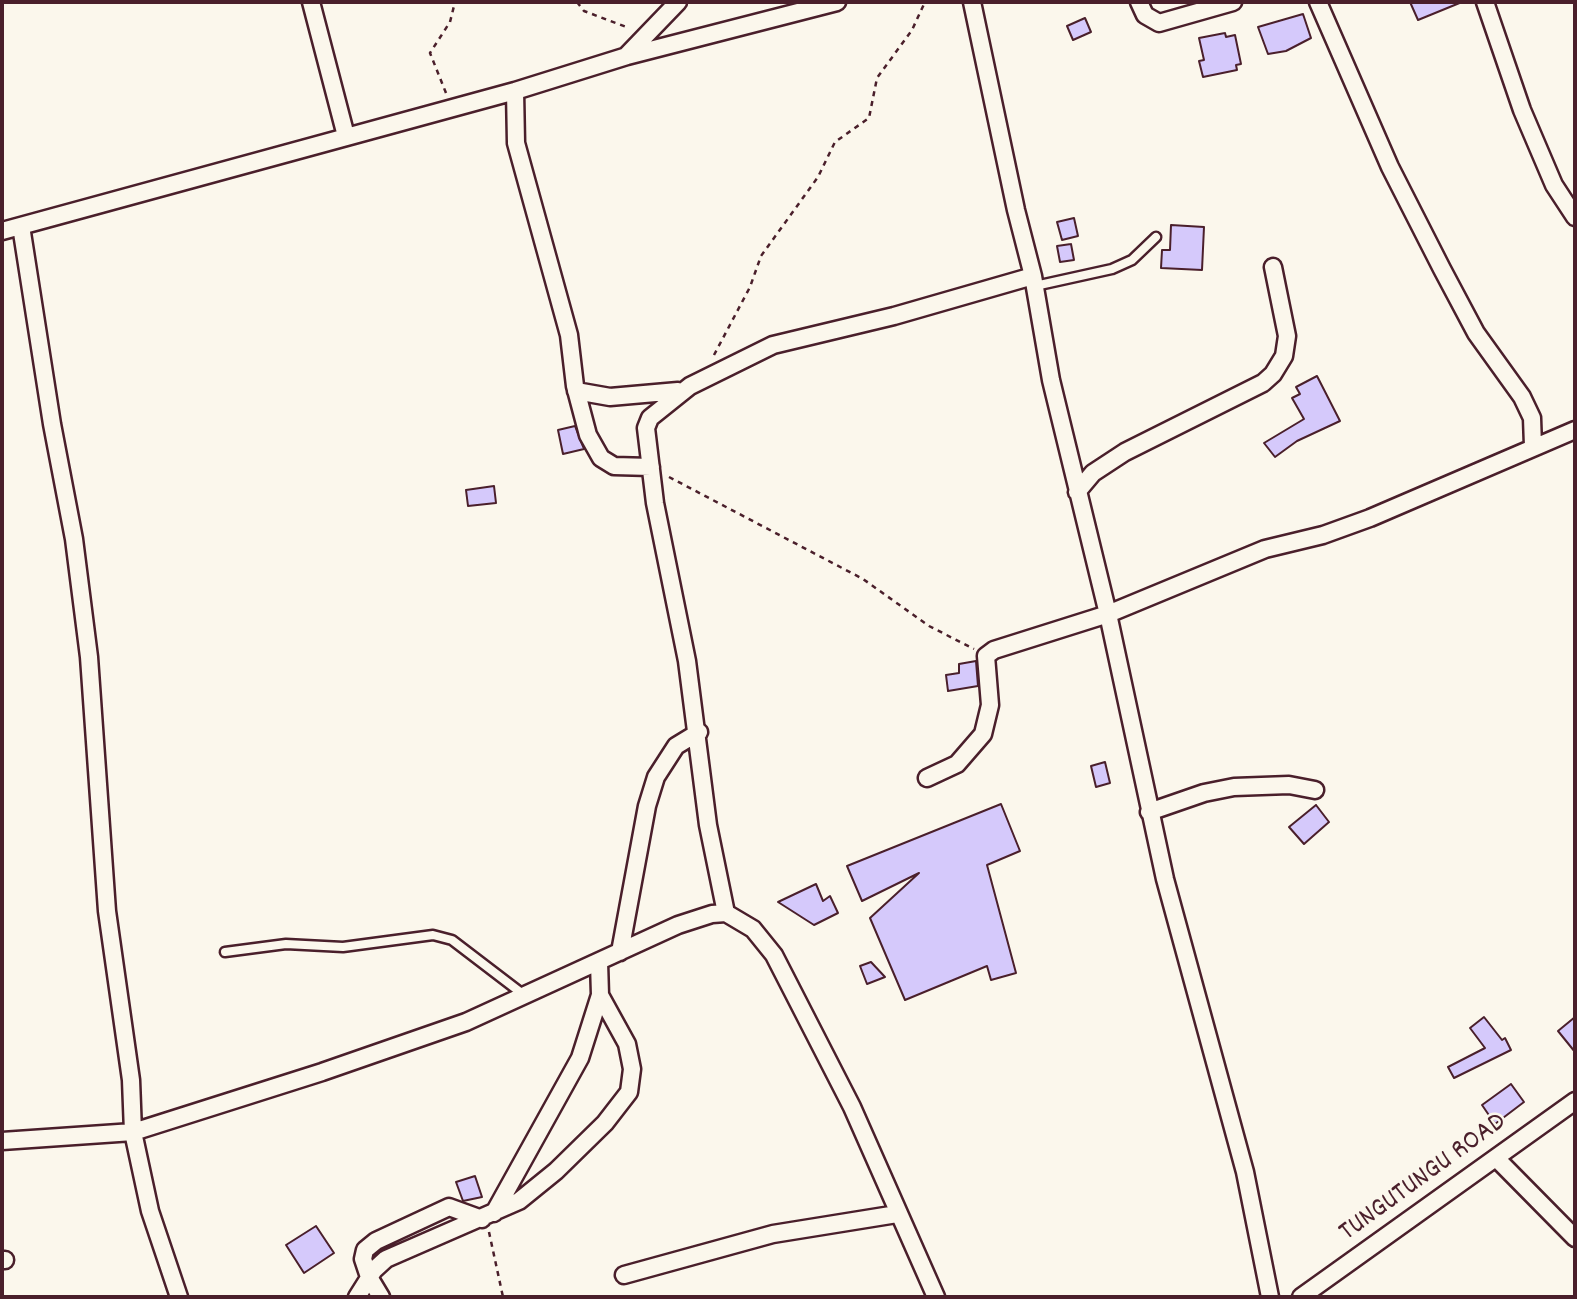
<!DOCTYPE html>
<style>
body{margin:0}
#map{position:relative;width:1577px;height:1299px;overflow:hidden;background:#fbf7ec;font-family:Dekko,sans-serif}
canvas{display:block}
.frame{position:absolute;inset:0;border:4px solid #4a1f2b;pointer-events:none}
</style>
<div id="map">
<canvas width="1577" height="1299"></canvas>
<div class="frame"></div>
</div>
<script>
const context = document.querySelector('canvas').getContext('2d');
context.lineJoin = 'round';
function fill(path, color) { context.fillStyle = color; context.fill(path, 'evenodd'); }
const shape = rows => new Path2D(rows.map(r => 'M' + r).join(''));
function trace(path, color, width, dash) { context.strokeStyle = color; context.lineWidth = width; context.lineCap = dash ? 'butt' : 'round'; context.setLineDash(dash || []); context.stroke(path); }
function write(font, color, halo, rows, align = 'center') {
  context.font = font + ' Dekko,sans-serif'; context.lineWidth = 5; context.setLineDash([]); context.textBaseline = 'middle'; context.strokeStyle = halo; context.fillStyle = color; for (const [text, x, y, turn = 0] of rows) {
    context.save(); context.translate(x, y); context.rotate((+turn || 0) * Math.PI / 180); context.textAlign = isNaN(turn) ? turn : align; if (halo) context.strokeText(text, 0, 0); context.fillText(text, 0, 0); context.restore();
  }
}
const building = shape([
 [1410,2,1462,2,1418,20,1410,2],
 [1303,14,1311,38,1286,51,1268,54,1258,27,1303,14],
 [1085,18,1091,32,1073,40,1067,26,1085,18],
 [1225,33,1226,37,1235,35,1241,64,1236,65,1237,70,1203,77,1199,61,1204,60,1199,38,1225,33],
 [1074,218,1078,236,1062,240,1057,222,1074,218],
 [1171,225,1204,227,1202,270,1161,268,1162,250,1170,250,1171,225],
 [1071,244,1074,260,1060,262,1057,246,1071,244],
 [1317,376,1340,421,1297,441,1275,457,1264,443,1304,419,1292,398,1300,394,1296,387,1317,376],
 [575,426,584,449,563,454,558,430,575,426],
 [494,486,496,503,468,506,466,490,494,486],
 [976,661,978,686,948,691,946,675,959,673,959,664,976,661],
 [1105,762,1110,783,1096,787,1091,766,1105,762],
 [1001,804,1020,851,987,865,1016,973,991,980,987,966,905,1000,870,918,919,873,862,901,847,866,1001,804],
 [1316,805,1329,822,1304,844,1289,827,1316,805],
 [816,884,823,901,830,896,838,913,814,925,778,902,816,884],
 [871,962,885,977,867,984,860,966,871,962],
 [1484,1017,1502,1040,1505,1038,1511,1050,1454,1078,1448,1067,1485,1048,1470,1028,1484,1017],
 [1575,1017,1575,1052,1558,1031,1575,1017],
 [1511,1084,1524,1102,1495,1124,1482,1105,1511,1084],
 [475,1176,482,1197,463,1201,456,1182,475,1176],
 [316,1226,334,1253,304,1273,286,1245,316,1226]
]);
const path = shape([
 [577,2,584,11,629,28],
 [446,93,430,53,450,22,455,2],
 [714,355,750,287,761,256,818,177,835,142,869,118,877,78,912,30,925,2],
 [669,477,863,579,929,626,974,649],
 [489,1232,503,1297]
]);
const service = shape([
 [1035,286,1112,269,1132,260,1156,237],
 [225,952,286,944,343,947,433,935,452,940,524,995]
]);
const minor = shape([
 [311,2,346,136],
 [972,2,1016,210,1033,276,1051,380,1108,614,1165,879,1245,1172,1270,1297],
 [1139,2,1145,15,1159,23,1233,2],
 [1318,2,1390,167,1442,269,1476,333,1522,397,1532,418,1533,446],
 [1485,2,1522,110,1554,185,1575,217],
 [627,55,678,2],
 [515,91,516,143,569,335,575,386,588,435,601,458,614,466,651,467],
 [21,226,52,424,74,539,89,657,107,911,131,1080,133,1132,150,1211,179,1297],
 [2,231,515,91,627,56,837,2],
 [576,391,610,397,678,391],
 [1077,492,1093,473,1125,452,1263,383,1273,374,1284,356,1287,336,1273,267],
 [927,778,957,764,983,734,990,705,986,656,994,650,1108,614,1265,549,1323,535,1370,518,1575,430],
 [1149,812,1204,793,1234,787,1289,785,1315,790],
 [726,913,708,825,687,661,655,503,646,428,650,418,690,386,773,345,894,316,1033,276],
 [620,952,647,806,656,777,676,746,699,732],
 [2,1141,133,1132,322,1072,466,1022,678,925,712,914,726,913,753,929,774,955,852,1107,936,1297],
 [1497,1159,1575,1238],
 [494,1213,580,1058,600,995,599,962],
 [2,1260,5,1260],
 [624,1275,773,1234,897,1214],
 [357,1297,374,1270,386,1259,519,1201,556,1171,605,1123,629,1092,632,1069,627,1044,600,995],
 [381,1297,369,1277,363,1259,365,1250,376,1241,449,1207,482,1219],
 [1301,1297,1575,1101]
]);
const streetNames = [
 ["TUNGUTUNGU ROAD",1424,1179,-36]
];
fill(building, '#d5c9fb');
trace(building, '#4a1f2b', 2);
trace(service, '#4a1f2b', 13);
trace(minor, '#4a1f2b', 21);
trace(path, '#4a1f2b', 2.5, [5, 5]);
trace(service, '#fbf7ec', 8);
trace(minor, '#fbf7ec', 16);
write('28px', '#4a1f2b', '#fbf7ec', streetNames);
</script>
